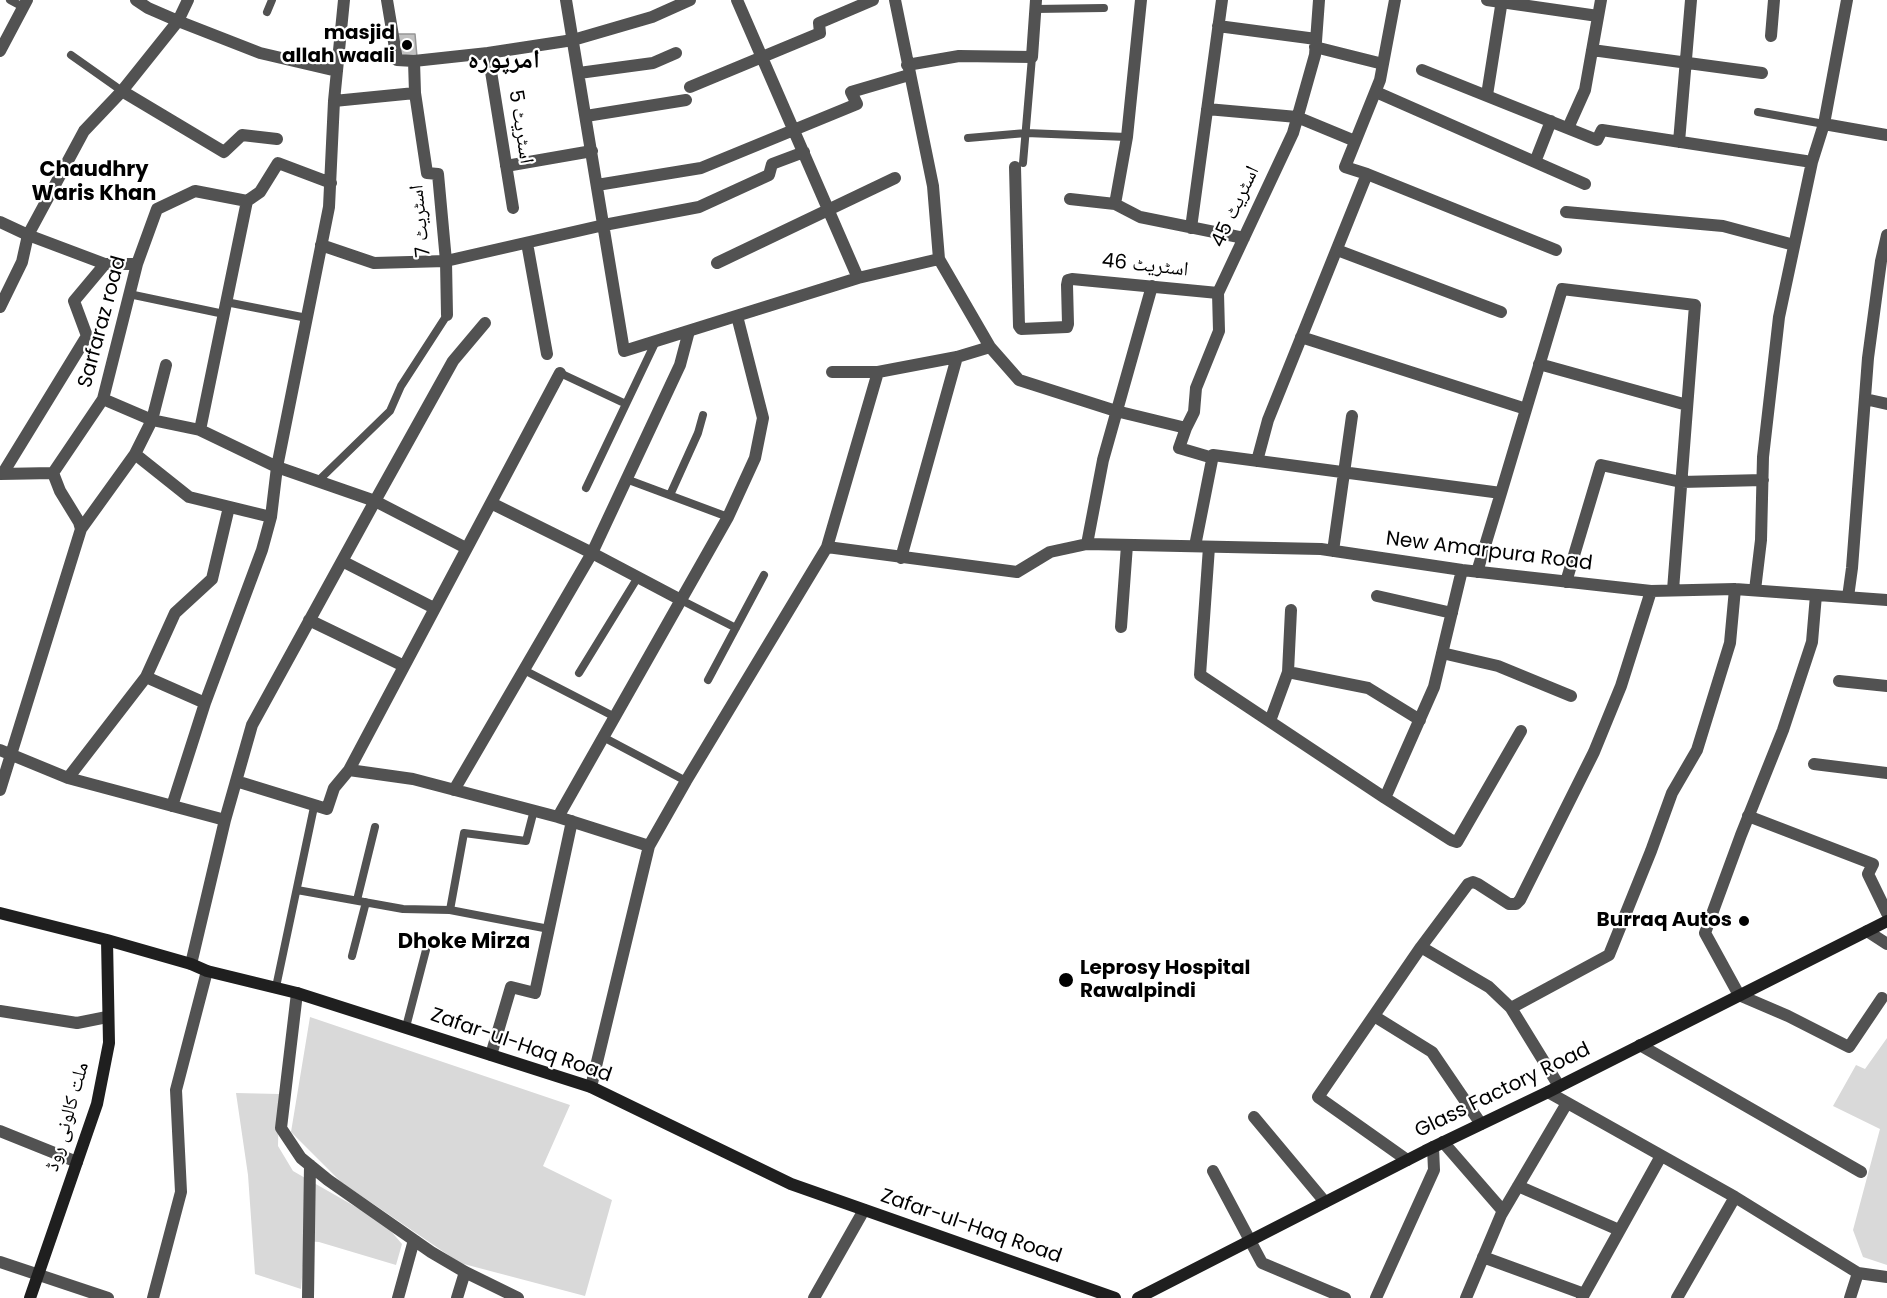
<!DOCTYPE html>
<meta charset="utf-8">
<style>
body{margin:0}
canvas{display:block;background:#fff}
</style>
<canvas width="1887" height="1298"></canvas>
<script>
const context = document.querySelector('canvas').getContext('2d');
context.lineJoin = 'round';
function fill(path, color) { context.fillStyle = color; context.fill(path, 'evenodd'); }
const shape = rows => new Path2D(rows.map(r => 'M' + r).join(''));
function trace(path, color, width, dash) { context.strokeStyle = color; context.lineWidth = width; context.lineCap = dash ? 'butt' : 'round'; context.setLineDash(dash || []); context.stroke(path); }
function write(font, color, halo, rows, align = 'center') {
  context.font = font + ' Poppins,"Noto Naskh Arabic",sans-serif'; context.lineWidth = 4.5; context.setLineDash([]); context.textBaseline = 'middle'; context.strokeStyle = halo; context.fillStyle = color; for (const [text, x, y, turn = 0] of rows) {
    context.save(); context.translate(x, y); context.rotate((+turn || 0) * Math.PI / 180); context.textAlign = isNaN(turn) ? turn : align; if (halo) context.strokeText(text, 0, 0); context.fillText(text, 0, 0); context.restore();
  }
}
const green = shape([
 [310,1017,570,1105,543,1166,612,1200,585,1296,460,1263,341,1182,291,1132],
 [1887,1038,1887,1265,1863,1257,1853,1230,1880,1129,1833,1106,1856,1065,1865,1069],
 [236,1093,279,1094,278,1146,293,1171,384,1223,402,1244,396,1265,319,1242,305,1241,301,1289,255,1274,248,1175]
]);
const building = shape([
 [397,34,415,34,417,57,400,57,397,34]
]);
const lane = shape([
 [10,0,23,7],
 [1035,9,1104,8],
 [267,12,272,0],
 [71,55,122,91],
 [1758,112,1824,124],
 [968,138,1026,133,1127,137],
 [1023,163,1032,57],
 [129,294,224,314],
 [226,302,307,318],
 [560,373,626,404],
 [626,479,728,517],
 [318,481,390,411,401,386,447,315],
 [586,488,656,341],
 [670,495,698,433,703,415],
 [681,600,736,628],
 [524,670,615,717],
 [579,673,638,577],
 [708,680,764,575],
 [603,737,686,781],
 [297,890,403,909,450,910,549,929],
 [357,900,375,827],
 [450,910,464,833,526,841,534,810],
 [352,956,366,902],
 [276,987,314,807],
 [406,1027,426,950]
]);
const street = shape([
 [136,0,148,8,178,21,260,53,337,71],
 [387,0,397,60,414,61,488,53,573,40,652,17,690,0],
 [566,0,624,351,858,278,939,259],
 [737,0,858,278],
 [895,0,933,186,939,259,990,347,1019,380,1116,411,1186,428,1179,448,1213,458],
 [1487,0,1598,16],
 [1218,26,1316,39],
 [1771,36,1774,0],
 [1315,47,1383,64],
 [1592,50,1762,73],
 [0,51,27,0],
 [488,53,513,208],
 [414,61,415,93,427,173,438,174,446,261,447,315],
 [907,65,959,56,1032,57,1036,0],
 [1422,70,1597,140,1602,130,1812,162],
 [579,73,653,63,676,53],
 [690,87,820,33,819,23,873,0],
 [122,91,224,152,242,135,277,139],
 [1376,92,1585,184],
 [1487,95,1502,0],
 [334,101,415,93],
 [1207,109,1297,117,1355,141],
 [586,116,686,100],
 [1824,124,1887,135],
 [1568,128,1585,90,1601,0],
 [1679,142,1691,0],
 [1535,162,1551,121],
 [506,166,592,151],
 [1015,167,1019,326,1021,329,1067,327,1068,324,1067,285,1068,280,1072,279,1218,293],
 [1367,174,1345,167,1380,80,1395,0],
 [597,185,701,168,857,104,851,92,909,75],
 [1070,199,1115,204,1140,217,1244,238],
 [1115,204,1127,137,1141,0],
 [1566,212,1723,226,1794,245],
 [0,222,28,235,105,264],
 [1191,228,1222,0],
 [527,243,547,354],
 [321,245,374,263,446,261,604,225,699,207,769,175,772,164,804,152],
 [1337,250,1501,312],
 [717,263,895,178],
 [0,307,22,262,28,235,84,131,122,91,178,21,188,0],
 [1301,337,1526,409],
 [1539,364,1687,405],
 [832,372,878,372,957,357,990,347],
 [103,399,152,420,200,430,277,467,375,501,252,725,225,820,191,964],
 [1865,399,1887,404],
 [1186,428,1194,412,1196,388,1219,331,1218,293,1293,133,1315,55,1319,0],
 [200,430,247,201,260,192,278,163,331,183],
 [135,454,189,497,271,517],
 [1257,461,1268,420,1367,174,1556,250],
 [3,473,87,336,74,301,105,264,137,264],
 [0,474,53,473,103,399,137,264,157,209,195,191,247,201],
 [1501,493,1562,289,1695,305,1673,590],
 [491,503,592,553,681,600],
 [81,529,135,454,152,420,166,365],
 [1087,544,1103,460,1152,286],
 [1195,546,1213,455,1501,493,1477,572],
 [827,547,878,372],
 [1209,547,1200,675,1385,798,1434,687,1462,570],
 [466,548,375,501,453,361,485,323],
 [1333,551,1352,416],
 [901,558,957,357],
 [342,561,434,608],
 [1566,582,1601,465,1681,482,1763,480],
 [1755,590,1761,540,1763,457,1779,317,1812,162,1824,124,1847,0],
 [1816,595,1812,642,1783,730,1741,835,1705,933,1739,995,1788,1016,1849,1047,1882,998],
 [1377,596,1452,613],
 [1848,597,1852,568,1868,358,1881,261,1887,235],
 [309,620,404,666],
 [1121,627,1127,545],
 [1442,653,1498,666,1571,696],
 [1288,672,1368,688,1420,720],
 [146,677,205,703],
 [1839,681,1887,686],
 [1270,721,1288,672,1291,610],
 [0,750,68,778,225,820],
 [1814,764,1887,773],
 [349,770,413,779,558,817,649,846,591,1087],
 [68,778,146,677,175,613,212,579,229,507],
 [236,781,327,809,334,788,349,770,560,373],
 [0,790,81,529,79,522,60,491,53,473],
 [454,790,592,553,680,365,689,331],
 [1385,798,1451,840,1457,842,1521,731],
 [172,806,205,703,262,550,271,517,277,467,329,207,334,101,344,0],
 [1748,816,1873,864,1868,874,1887,913],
 [558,817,728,517,755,458,763,418,737,316],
 [649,846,686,781,827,547,1017,572,1050,552,1087,544,1321,549,1462,570,1651,591,1735,589,1887,600],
 [1867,931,1887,944],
 [1421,947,1489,987,1511,1008],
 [297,993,281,1128,301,1158,328,1180,431,1252,465,1272,518,1298],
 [0,1011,77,1023,107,1017],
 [1374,1016,1432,1052,1481,1124],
 [1640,1045,1861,1172],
 [491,1055,511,987,535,993,572,821],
 [1559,1086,1511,1008,1609,955,1651,851,1672,793,1697,750,1730,643,1735,589],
 [1548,1092,1735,1197,1858,1273,1850,1298],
 [1254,1117,1325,1202],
 [0,1131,77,1162],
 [1443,1142,1503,1211],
 [1407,1160,1318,1097,1421,947,1468,884,1473,882,1478,884,1509,904,1516,904,1520,900,1594,752,1621,686,1651,591],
 [1213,1171,1262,1263,1345,1298],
 [1518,1186,1619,1230],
 [1483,1257,1584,1294],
 [0,1262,108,1298],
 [1858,1273,1887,1277],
 [153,1298,181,1192,176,1090,207,971],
 [308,1298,310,1165],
 [398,1298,414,1240],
 [457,1298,465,1272],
 [814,1298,864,1210],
 [1376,1298,1434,1170,1433,1147],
 [1466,1298,1501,1215,1567,1103],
 [1582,1298,1661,1156],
 [1677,1298,1735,1197]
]);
const secondary = shape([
 [0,913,107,940,191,964,207,971,297,993,591,1087,791,1184,1115,1298],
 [30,1298,97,1104,109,1043,107,940],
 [1138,1298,1425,1151,1548,1092,1887,921]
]);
const markers = [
 [407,45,6,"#000"],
 [1744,921,6,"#000"],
 [1066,980,8,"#000"]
];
const poiNames = [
 ["masjid",395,34],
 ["allah waali",395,57],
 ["Burraq Autos",1732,921],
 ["Leprosy Hospital",1080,969,"left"],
 ["Rawalpindi",1080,992,"left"]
];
const streetNames = [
 ["اسٹریٹ 5",520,127,81],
 ["اسٹریٹ 45",1236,207,-65],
 ["اسٹریٹ 7",421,221,-96],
 ["اسٹریٹ 46",1145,266,6],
 ["Sarfaraz road",103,322,-75],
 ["New Amarpura Road",1489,552,7],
 ["Zafar-ul-Haq Road",521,1046,19],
 ["Glass Factory Road",1503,1091,-26],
 ["ملت کالونی روڈ",68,1117,-74],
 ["Zafar-ul-Haq Road",971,1227,19]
];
const neighbourhoodNames = [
 ["Chaudhry",94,171],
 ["Waris Khan",94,195],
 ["Dhoke Mirza",464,943]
];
const districtNames = [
 ["امرپورہ",504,61]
];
fill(green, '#d9d9d9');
fill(building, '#c2c2c2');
trace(building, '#969696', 1.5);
trace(lane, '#525252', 8);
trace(street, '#525252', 12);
trace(secondary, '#1f1f1f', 12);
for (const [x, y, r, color] of markers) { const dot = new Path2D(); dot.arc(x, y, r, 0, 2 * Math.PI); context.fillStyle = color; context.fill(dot); trace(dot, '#fff', 2); }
write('bold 20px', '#000', '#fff', poiNames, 'right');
write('20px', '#000', '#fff', streetNames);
write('bold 21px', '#000', '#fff', neighbourhoodNames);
write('bold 26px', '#000', '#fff', districtNames);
</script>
